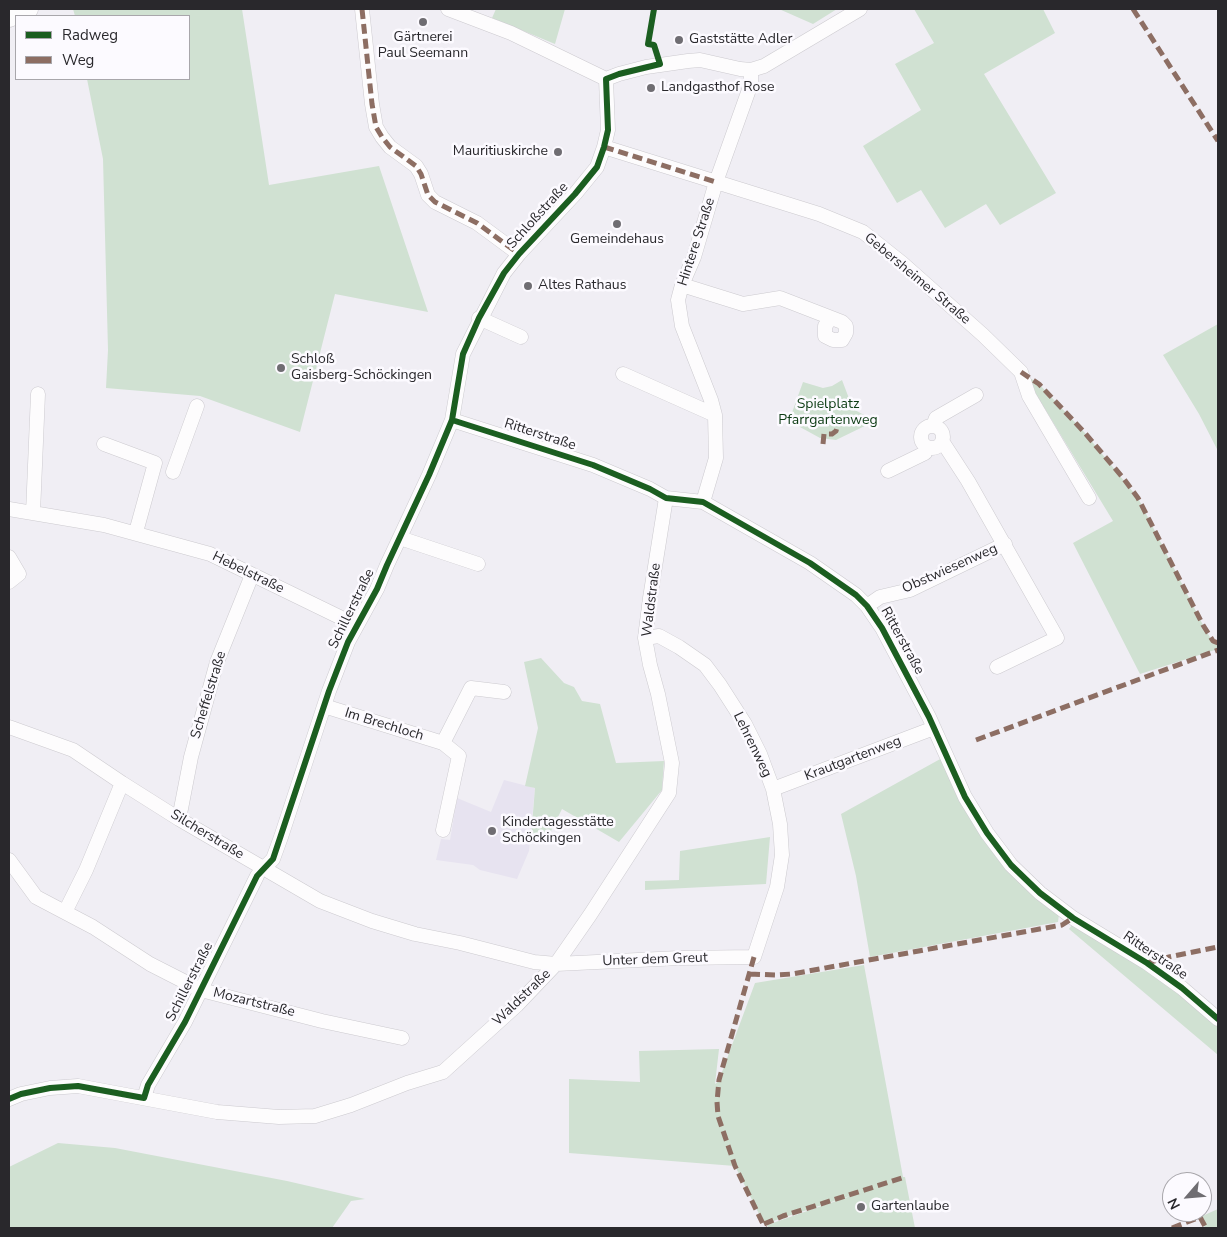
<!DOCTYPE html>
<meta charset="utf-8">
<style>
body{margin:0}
#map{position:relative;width:1227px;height:1237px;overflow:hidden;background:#f0eef4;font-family:"Nunito Sans",sans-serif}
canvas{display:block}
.frame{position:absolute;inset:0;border:10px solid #29282c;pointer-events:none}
.legend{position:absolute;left:15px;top:15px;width:175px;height:65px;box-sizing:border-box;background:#fcfaff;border:1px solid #a8a6ab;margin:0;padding:6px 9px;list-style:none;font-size:15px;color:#29282c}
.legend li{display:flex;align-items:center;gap:10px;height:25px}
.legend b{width:25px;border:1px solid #a8a6ab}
.north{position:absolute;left:1162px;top:1172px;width:50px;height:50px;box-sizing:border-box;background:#fcfaff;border:1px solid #a8a6ab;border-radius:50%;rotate:243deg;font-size:14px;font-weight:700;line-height:20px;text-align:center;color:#29282c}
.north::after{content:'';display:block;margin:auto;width:18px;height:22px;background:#6f6d72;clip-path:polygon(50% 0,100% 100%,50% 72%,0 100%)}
</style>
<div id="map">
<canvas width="1227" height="1237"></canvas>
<div class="frame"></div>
<ul class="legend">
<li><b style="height:6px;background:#1b5e20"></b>Radweg</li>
<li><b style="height:6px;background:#8d6e63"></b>Weg</li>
</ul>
<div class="north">N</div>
</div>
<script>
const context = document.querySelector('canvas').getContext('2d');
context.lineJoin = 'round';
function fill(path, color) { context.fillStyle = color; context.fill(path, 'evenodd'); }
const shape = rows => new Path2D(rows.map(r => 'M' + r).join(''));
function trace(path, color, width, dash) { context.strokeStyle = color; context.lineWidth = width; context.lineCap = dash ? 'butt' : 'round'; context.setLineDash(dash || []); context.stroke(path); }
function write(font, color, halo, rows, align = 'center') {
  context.font = font + ' "Nunito Sans",sans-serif'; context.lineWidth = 5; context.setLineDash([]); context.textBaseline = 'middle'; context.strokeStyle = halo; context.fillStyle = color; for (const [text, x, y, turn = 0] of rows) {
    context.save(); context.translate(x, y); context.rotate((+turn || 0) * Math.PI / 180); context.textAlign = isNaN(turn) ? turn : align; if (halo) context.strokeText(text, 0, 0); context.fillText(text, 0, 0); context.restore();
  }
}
const built = shape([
 [504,780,535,788,529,851,517,879,480,870,473,865,436,860,441,839,450,840,457,798,491,812]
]);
const green = shape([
 [73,9,242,9,269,185,379,166,428,312,335,294,300,432,200,396,106,388,108,350,103,159,87,79,189,79,189,16,75,16],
 [496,9,565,9,555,44,492,18],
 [779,9,837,9,813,24],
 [914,9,1043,9,1055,33,984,74,1056,193,1000,225,986,204,945,228,921,190,897,203,863,146,921,110,895,64,934,43],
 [1218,324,1218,451,1199,414,1163,355],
 [1021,372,1039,384,1085,433,1138,498,1203,625,1212,641,1218,643,1218,649,1140,674,1073,543,1113,521,1028,381],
 [842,380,853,409,875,421,836,440,820,438,789,421,803,382,823,388,832,386],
 [541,658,564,683,574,687,582,701,600,704,616,763,664,761,662,790,619,842,562,809,547,839,531,837,535,788,525,786,538,728,524,662],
 [942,758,961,799,1059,914,1058,922,870,957,856,876,841,814],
 [770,837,766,884,645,890,645,881,679,880,680,851],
 [1078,916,1218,1024,1218,1055,1069,929],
 [864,965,903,1177,905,1177,915,1228,769,1228,767,1225,862,1192,764,1224,735,1166,569,1153,569,1079,640,1082,639,1051,719,1049,715,1084,720,1080,722,1072,755,983],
 [58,1143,115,1148,287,1181,365,1199,351,1201,332,1228,9,1228,9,1167],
 [1218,1209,1218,1228,1205,1228,1200,1217]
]);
const street = shape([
 [362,9,372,104,376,127,382,137,390,147,416,166,421,174,428,195,435,202,477,223,519,254],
 [448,9,511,33,606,79],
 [606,79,619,74,646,67,688,61,700,60,740,69,751,70,764,66,860,9],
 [604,147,819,214,863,232,902,263,983,335,1021,372,1029,396,1089,498],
 [682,285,743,304,780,298,842,322,846,326,846,333,842,340,833,340,825,336,825,326,831,318],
 [479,318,521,337],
 [623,374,715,415],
 [452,420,593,465,650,489,666,498,703,502,810,563,856,595,867,606,882,628,929,717,965,797,987,833,1011,865,1040,893,1073,918,1147,963,1182,988,1218,1019],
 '921 437a11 11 0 1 1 22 0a11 11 0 1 1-22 0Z',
 [933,426,936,418,976,395],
 [942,441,968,481,1057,638,997,667],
 [104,444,155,463,136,532],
 [888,471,925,453,926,447],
 [173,472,197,406],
 [703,502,716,458,715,415,711,400,682,326,678,300,682,285,694,257,716,182,751,84,751,70],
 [9,509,104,525,210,554,356,625],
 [33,513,38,394],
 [400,538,478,564],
 [9,557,19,574,9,582],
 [867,606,880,597,910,590,1005,544],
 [324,706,443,743,471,688,504,692],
 [9,727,73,750,122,783,179,819,320,901,372,921,415,934,460,943,534,962,556,964,679,958,754,957,777,887,782,855,780,824,773,789,760,754,745,724,720,685,705,665,679,647,659,636,645,638],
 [773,789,934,728],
 [179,819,191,757,217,662,252,575],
 [443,830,459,756,443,743],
 [9,860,36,897,93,927,150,964,201,990,322,1021,402,1038],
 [264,868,273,859,281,837,329,691,348,642,377,589,387,565,429,475,452,420,463,354,504,273,519,254,575,194,597,167,604,147,608,130,606,79],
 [65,912,86,870,122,783],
 [144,1098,148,1085,185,1022,257,876],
 [9,1099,21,1094,50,1088,78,1086,217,1112,279,1117,315,1116,351,1105,407,1083,443,1072,517,1005,556,964,590,915,669,793,672,763,658,694,650,665,645,638,650,598,666,498]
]);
const secondary = shape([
 [9,17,28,9]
]);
const quiet = shape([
 [362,9,372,104,376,127,382,137,390,147,416,166,421,174,428,195,435,202,477,223,519,254],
 [1133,9,1218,141],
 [604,147,716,182],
 [1021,372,1039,384,1085,433,1124,479,1138,498,1203,625,1213,641,1218,643],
 [823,444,824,434,832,434,836,431,838,424,837,415],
 [976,740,1218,650],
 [754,957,719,1080,717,1102,718,1116,735,1166,765,1228],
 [1147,963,1169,957,1218,947],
 [750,974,776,975,792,974,1062,925,1073,918],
 [764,1224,783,1216,905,1177],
 [1172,1228,1200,1217,1206,1228]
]);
const cycleway = shape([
 [452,420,593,465,650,489,666,498,703,502,810,563,856,595,867,606,882,628,929,717,965,797,987,833,1011,865,1040,893,1073,918,1147,963,1182,988,1218,1019],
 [9,1099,21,1094,50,1088,78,1086,144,1098,148,1085,185,1022,257,876,273,859,329,691,348,642,377,589,387,565,429,475,452,420,463,354,479,318,504,273,519,254,575,194,597,167,604,147,608,130,606,79,619,74,660,64,654,45,648,44,654,9]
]);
const markers = [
 [423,22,5,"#6f6d72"],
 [679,40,5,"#6f6d72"],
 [651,88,5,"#6f6d72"],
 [558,152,5,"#6f6d72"],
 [617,224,5,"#6f6d72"],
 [528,286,5,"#6f6d72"],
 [281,368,5,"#6f6d72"],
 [492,831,5,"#6f6d72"],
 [861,1207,5,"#6f6d72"]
];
const poiNames = [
 ["Gärtnerei",423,38,"center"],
 ["Paul Seemann",423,54,"center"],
 ["Gaststätte Adler",689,40],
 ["Landgasthof Rose",661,88],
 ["Mauritiuskirche",548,152,"right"],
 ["Gemeindehaus",617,240,"center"],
 ["Altes Rathaus",538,286],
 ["Schloß",291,360],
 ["Gaisberg-Schöckingen",291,376],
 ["Kindertagesstätte",502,823],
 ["Schöckingen",502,839],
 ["Gartenlaube",871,1207]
];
const streetNames = [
 ["Schloßstraße",538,216,-48],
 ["Hintere Straße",697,242,-72],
 ["Gebersheimer Straße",917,279,40],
 ["Ritterstraße",540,435,18],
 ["Obstwiesenweg",950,569,-24],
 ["Hebelstraße",248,573,26],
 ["Waldstraße",652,600,-83],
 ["Schillerstraße",352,609,-64],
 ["Ritterstraße",902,641,61],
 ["Scheffelstraße",209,695,-73],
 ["Im Brechloch",384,725,17],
 ["Lehrenweg",752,745,64],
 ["Krautgartenweg",853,759,-21],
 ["Silcherstraße",207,835,31],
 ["Ritterstraße",1155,956,34],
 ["Unter dem Greut",655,960,-2],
 ["Schillerstraße",190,982,-63],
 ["Waldstraße",522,998,-44],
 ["Mozartstraße",254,1003,14]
];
const parkNames = [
 ["Spielplatz",828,405],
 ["Pfarrgartenweg",828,421]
];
fill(built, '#e7e3f0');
fill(green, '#d0e1d2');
trace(street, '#cccacf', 15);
trace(secondary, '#cccacf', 21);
trace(street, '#fdfcfd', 14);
trace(secondary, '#fdfcfd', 20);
trace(quiet, '#8d6e63', 5, [10, 5]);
trace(cycleway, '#1b5e20', 6);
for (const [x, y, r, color] of markers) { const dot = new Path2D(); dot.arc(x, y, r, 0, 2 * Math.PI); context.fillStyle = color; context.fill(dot); trace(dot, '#fcfaff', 2); }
write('14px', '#29282c', '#fcfaff', poiNames, 'left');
write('14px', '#29282c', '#fcfaff', streetNames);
write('14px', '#0c3b13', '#fcfaff', parkNames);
</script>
